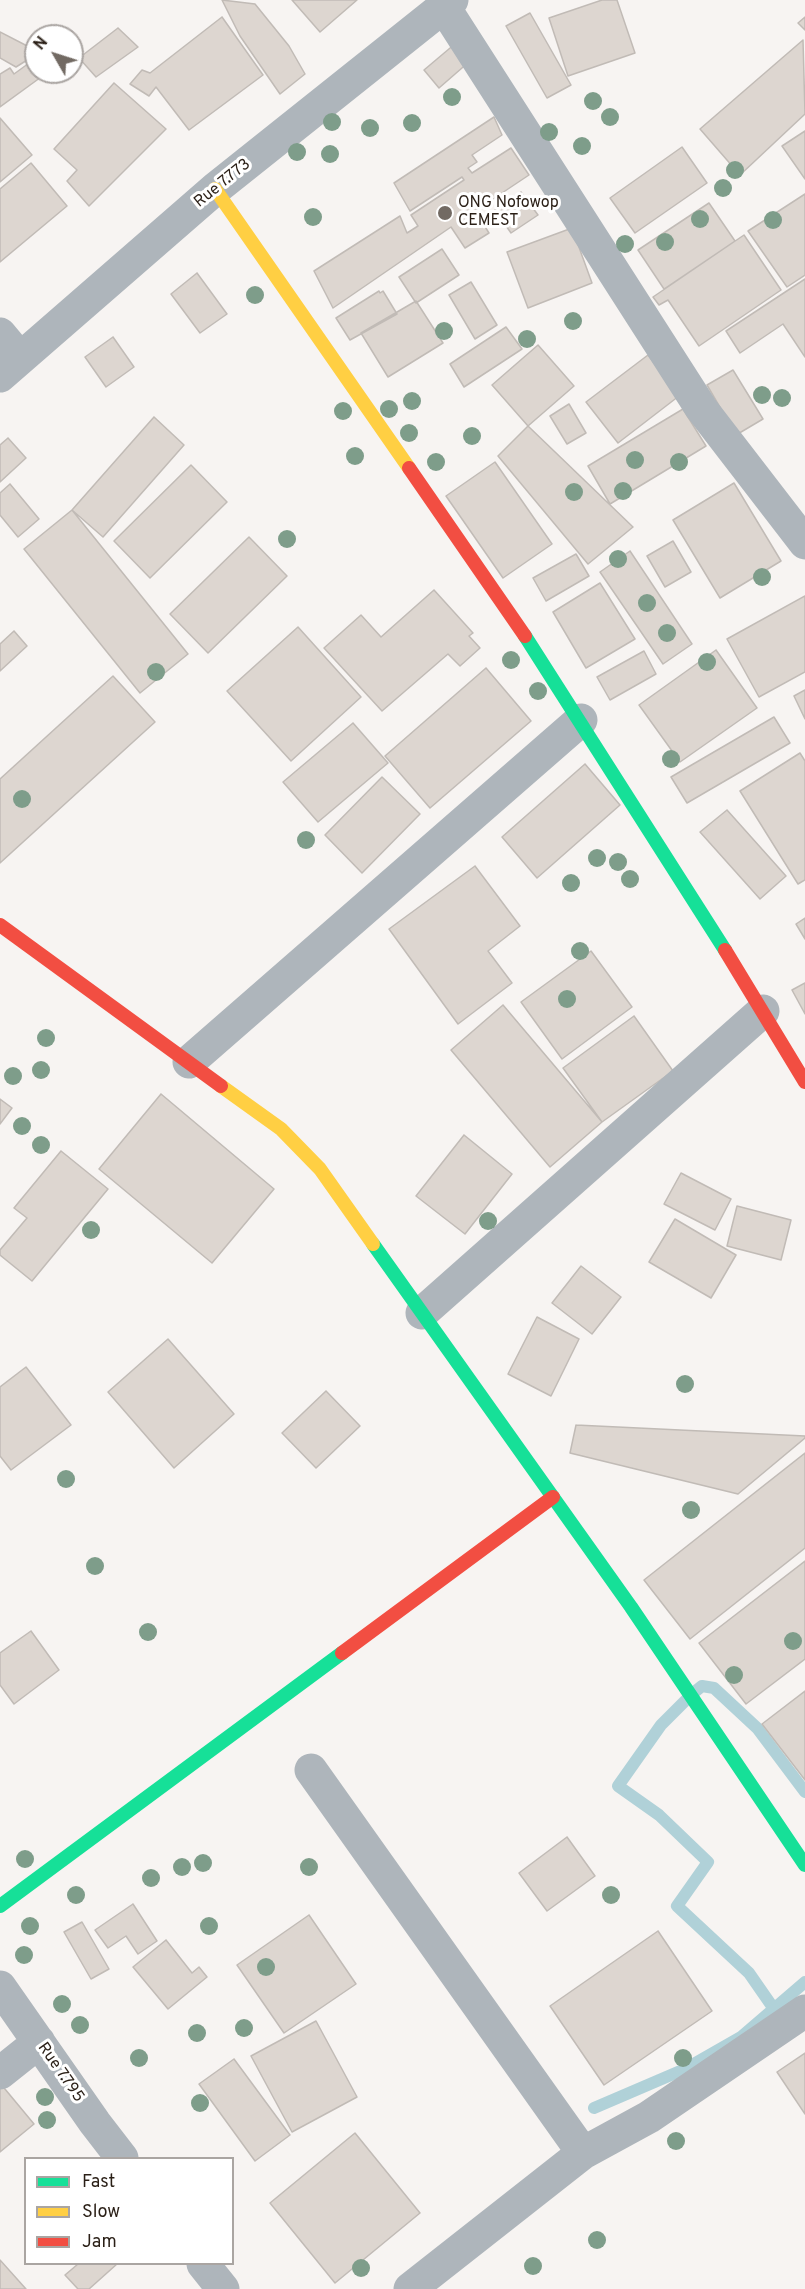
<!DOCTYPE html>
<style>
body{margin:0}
#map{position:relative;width:805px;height:2289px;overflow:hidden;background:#f7f4f2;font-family:Overpass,sans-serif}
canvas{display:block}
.legend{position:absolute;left:24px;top:2157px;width:210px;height:108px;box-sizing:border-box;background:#fff;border:2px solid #aaa5a2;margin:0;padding:8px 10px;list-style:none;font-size:18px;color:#2a1f16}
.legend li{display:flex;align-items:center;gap:12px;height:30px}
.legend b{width:30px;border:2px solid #aaa5a2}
.north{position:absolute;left:24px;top:24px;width:60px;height:60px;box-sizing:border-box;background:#fff;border:2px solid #aaa5a2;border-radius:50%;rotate:309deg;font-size:16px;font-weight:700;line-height:24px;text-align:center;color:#2a1f16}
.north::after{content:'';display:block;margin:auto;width:21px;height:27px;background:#726a63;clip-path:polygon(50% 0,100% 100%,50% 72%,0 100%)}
</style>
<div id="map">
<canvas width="805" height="2289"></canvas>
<ul class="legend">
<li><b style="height:8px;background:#16e098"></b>Fast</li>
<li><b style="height:8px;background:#ffcf43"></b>Slow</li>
<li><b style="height:8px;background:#f24e42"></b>Jam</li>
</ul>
<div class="north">N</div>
</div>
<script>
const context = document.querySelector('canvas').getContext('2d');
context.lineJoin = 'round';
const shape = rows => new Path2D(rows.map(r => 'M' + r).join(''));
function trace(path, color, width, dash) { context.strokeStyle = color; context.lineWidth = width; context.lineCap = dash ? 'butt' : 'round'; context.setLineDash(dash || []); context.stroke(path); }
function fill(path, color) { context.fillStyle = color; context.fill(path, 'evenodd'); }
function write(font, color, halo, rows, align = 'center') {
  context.font = font + ' Overpass,sans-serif'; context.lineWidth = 6; context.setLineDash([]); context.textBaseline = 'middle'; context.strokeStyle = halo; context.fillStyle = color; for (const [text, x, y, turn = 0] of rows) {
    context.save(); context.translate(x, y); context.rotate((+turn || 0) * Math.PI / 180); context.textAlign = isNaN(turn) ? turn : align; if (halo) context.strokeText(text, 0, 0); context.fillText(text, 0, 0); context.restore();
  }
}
const stream = shape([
 [774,2009,749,1973,677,1906,708,1862,659,1815,618,1786,661,1725,692,1694,702,1686,714,1688,757,1728,805,1792],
 [594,2108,685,2069,741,2037,805,1982]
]);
const building = shape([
 [222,0,255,4,289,46,305,74,280,94,240,36,222,0],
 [292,0,357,0,320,32,292,0],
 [602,0,617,0,635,53,568,76,549,18,602,0],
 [530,13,571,85,547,98,506,26,530,13],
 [222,17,263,75,189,130,156,87,149,96,130,84,142,70,150,73,222,17],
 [805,17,805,30,798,23,805,17],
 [118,28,138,47,96,77,79,58,118,28],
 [0,32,35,50,32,57,16,67,0,58,0,32],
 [803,40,805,114,740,175,700,129,803,40],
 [456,43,470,61,439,88,424,70,456,43],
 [36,58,36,72,48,72,0,107,0,74,10,68,14,74,36,58],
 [114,83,166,129,89,206,67,181,77,170,54,149,114,83],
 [494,117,502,135,472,155,477,162,468,168,472,173,511,148,529,175,475,211,489,233,465,248,451,227,333,308,314,271,400,216,407,233,418,226,411,215,464,180,462,177,410,211,394,183,494,117],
 [0,118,32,155,0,182,0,118],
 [805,131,805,179,782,146,805,131],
 [682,147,707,183,635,233,610,198,682,147],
 [31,163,67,206,0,262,0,189,31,163],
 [521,192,538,215,511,233,495,210,521,192],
 [805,194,805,275,787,287,748,231,805,194],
 [709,203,735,241,664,289,638,250,709,203],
 [572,228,592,283,528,308,507,252,572,228],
 [744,235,781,290,699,346,668,300,659,305,653,297,744,235],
 [442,249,459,275,416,303,399,277,442,249],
 [197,273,227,314,200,333,171,294,197,273],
 [805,279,805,357,783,324,740,353,726,331,805,279],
 [471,282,497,325,475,339,449,295,471,282],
 [379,291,380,293,383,291,397,314,350,340,336,318,379,291],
 [416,301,443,343,388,377,361,333,416,301],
 [506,327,522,349,464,387,450,364,506,327],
 [113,337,134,367,106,387,85,357,113,337],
 [538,345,574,386,528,426,492,385,538,345],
 [648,355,679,396,618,443,586,402,648,355],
 [733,370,763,419,736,435,707,385,733,370],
 [569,404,586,433,567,444,550,416,569,404],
 [683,409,706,446,610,504,588,466,683,409],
 [154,417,184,445,103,537,72,510,154,417],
 [528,426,633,527,588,564,498,456,528,426],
 [8,438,26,458,0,482,0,445,8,438],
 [495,462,552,544,503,578,446,496,495,462],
 [191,465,227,502,150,578,114,541,191,465],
 [734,483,781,561,720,598,673,520,734,483],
 [10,484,39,519,18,537,0,515,0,493,10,484],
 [72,510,188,654,140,693,24,549,72,510],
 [249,537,287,576,208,653,170,614,249,537],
 [673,541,691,572,665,587,647,556,673,541],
 [630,551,692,644,663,664,600,572,630,551],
 [576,554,589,576,546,601,533,578,576,554],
 [600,583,635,639,586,668,553,612,600,583],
 [434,590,473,633,469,636,480,648,460,666,448,654,382,711,324,648,361,615,381,637,434,590],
 [805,596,805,672,759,697,727,639,805,596],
 [298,627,361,697,291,761,227,691,298,627],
 [14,631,27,646,0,671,0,644,14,631],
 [716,650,757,708,680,762,639,705,716,650],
 [644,651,656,674,610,700,597,677,644,651],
 [486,668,531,721,430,808,385,756,486,668],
 [113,676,155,722,0,863,0,779,113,676],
 [805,690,805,719,794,696,805,690],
 [774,717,790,743,687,803,671,777,774,717],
 [353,723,388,763,318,822,283,782,353,723],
 [800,753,805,761,805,880,798,884,740,791,800,753],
 [585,764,620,805,537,878,502,837,585,764],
 [382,777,420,814,362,873,325,835,382,777],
 [727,810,786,876,760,899,700,832,727,810],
 [475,866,520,926,488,951,512,983,458,1024,389,929,475,866],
 [805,918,805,939,796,924,805,918],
 [591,951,632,1007,562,1059,521,1002,591,951],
 [805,983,805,1014,792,990,805,983],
 [503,1005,602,1122,550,1167,451,1050,503,1005],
 [634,1016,673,1071,602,1122,563,1068,634,1016],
 [161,1094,274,1189,212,1263,99,1169,161,1094],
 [0,1099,12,1108,0,1124,0,1099],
 [464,1135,512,1174,465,1234,416,1196,464,1135],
 [61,1151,108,1189,32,1281,0,1255,0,1250,27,1218,14,1208,61,1151],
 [681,1173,731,1199,715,1230,664,1204,681,1173],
 [737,1206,791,1220,781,1260,727,1246,737,1206],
 [675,1219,736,1255,711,1298,649,1262,675,1219],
 [581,1266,621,1297,592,1334,552,1303,581,1266],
 [537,1317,579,1339,551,1396,508,1374,537,1317],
 [168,1339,234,1414,174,1468,108,1392,168,1339],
 [26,1367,71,1425,11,1470,0,1456,0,1387,26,1367],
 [326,1391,360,1426,316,1468,282,1433,326,1391],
 [576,1425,805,1436,805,1438,738,1494,570,1453,576,1425],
 [805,1453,805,1548,690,1639,644,1580,805,1453],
 [805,1561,805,1659,746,1704,699,1643,805,1561],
 [31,1631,59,1670,14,1704,0,1685,0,1653,31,1631],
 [805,1691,805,1780,762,1724,805,1691],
 [567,1837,595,1876,547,1911,519,1873,567,1837],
 [133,1904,157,1941,138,1954,126,1936,108,1948,95,1930,133,1904],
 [309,1915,356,1984,284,2033,237,1965,309,1915],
 [82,1922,109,1969,91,1979,64,1932,82,1922],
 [658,1931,712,2011,604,2085,550,2006,658,1931],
 [166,1940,192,1973,199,1967,207,1977,168,2009,133,1967,166,1940],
 [316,2021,357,2097,292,2132,251,2056,316,2021],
 [805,2053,805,2114,777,2072,805,2053],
 [234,2059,290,2135,255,2161,199,2084,234,2059],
 [0,2083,34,2124,0,2152,0,2083],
 [355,2133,420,2213,335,2283,270,2203,355,2133],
 [0,2260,26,2289,0,2289,0,2260],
 [78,2264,117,2264,89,2289,78,2289,65,2275,78,2264]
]);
const street = shape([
 [444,7,701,408,805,543],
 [0,334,20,358],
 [0,376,215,189,452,0],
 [189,1062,581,720],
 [422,1313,763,1011],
 [311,1770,583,2153],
 [0,1987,95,2123,122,2158],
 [0,2073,39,2042],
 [203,2264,223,2289],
 [410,2289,583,2153,649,2117,805,2011]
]);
const fast = shape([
 [525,636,725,950],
 [373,1244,631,1607,805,1865],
 [0,1906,342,1653]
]);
const slow = shape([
 [215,189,409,468],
 [221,1086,281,1129,320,1169,373,1244]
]);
const jam = shape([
 [409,468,525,636],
 [0,925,221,1086],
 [725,950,805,1082],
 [342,1653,553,1497]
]);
const trees = [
 [452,97],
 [593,101],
 [610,117],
 [332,122],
 [412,123],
 [370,128],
 [549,132],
 [582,146],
 [297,152],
 [330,154],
 [735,170],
 [723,188],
 [313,217],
 [700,219],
 [773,220],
 [665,242],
 [625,244],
 [255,295],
 [573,321],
 [444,331],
 [527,339],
 [762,395],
 [782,398],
 [412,401],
 [389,409],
 [343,411],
 [409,433],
 [472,436],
 [355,456],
 [635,460],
 [436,462],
 [679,462],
 [623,491],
 [574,492],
 [287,539],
 [618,559],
 [762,577],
 [647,603],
 [667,633],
 [511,660],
 [707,662],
 [156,672],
 [538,691],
 [671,759],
 [22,799],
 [306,840],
 [597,858],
 [618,862],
 [630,879],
 [571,883],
 [580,951],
 [567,999],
 [46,1038],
 [41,1070],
 [13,1076],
 [22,1126],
 [41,1145],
 [488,1221],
 [91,1230],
 [685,1384],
 [66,1479],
 [691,1510],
 [95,1566],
 [148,1632],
 [793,1641],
 [734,1675],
 [25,1859],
 [203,1863],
 [182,1867],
 [309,1867],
 [151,1878],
 [76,1895],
 [611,1895],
 [30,1926],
 [209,1926],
 [24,1955],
 [266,1967],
 [62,2004],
 [80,2025],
 [244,2028],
 [197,2033],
 [139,2058],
 [683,2058],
 [45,2097],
 [200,2103],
 [47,2120],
 [676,2141],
 [597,2240],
 [533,2266],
 [361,2268]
];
const markers = [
 [445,213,8,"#726a63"]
];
const streetNames = [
 ["Rue 7.773",223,184,-39],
 ["Rue 7.795",60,2073,55]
];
const poiNames = [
 ["ONG Nofowop",458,204],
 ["CEMEST",458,222]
];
trace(stream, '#b0d1d8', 12);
fill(building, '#ddd6d0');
trace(building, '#c1bbb6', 1.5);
trace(street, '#aeb5bb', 33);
trace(fast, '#16e098', 14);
trace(slow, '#ffcf43', 14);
trace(jam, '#f24e42', 14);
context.fillStyle = '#7e9d8a';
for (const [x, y] of trees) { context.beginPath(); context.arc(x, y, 9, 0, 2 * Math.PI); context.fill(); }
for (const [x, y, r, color] of markers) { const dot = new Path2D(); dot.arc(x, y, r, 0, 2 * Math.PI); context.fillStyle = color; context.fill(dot); trace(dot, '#fff', 2); }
write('16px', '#2a1f16', '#fff', streetNames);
write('16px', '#2a1f16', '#fff', poiNames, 'left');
</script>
